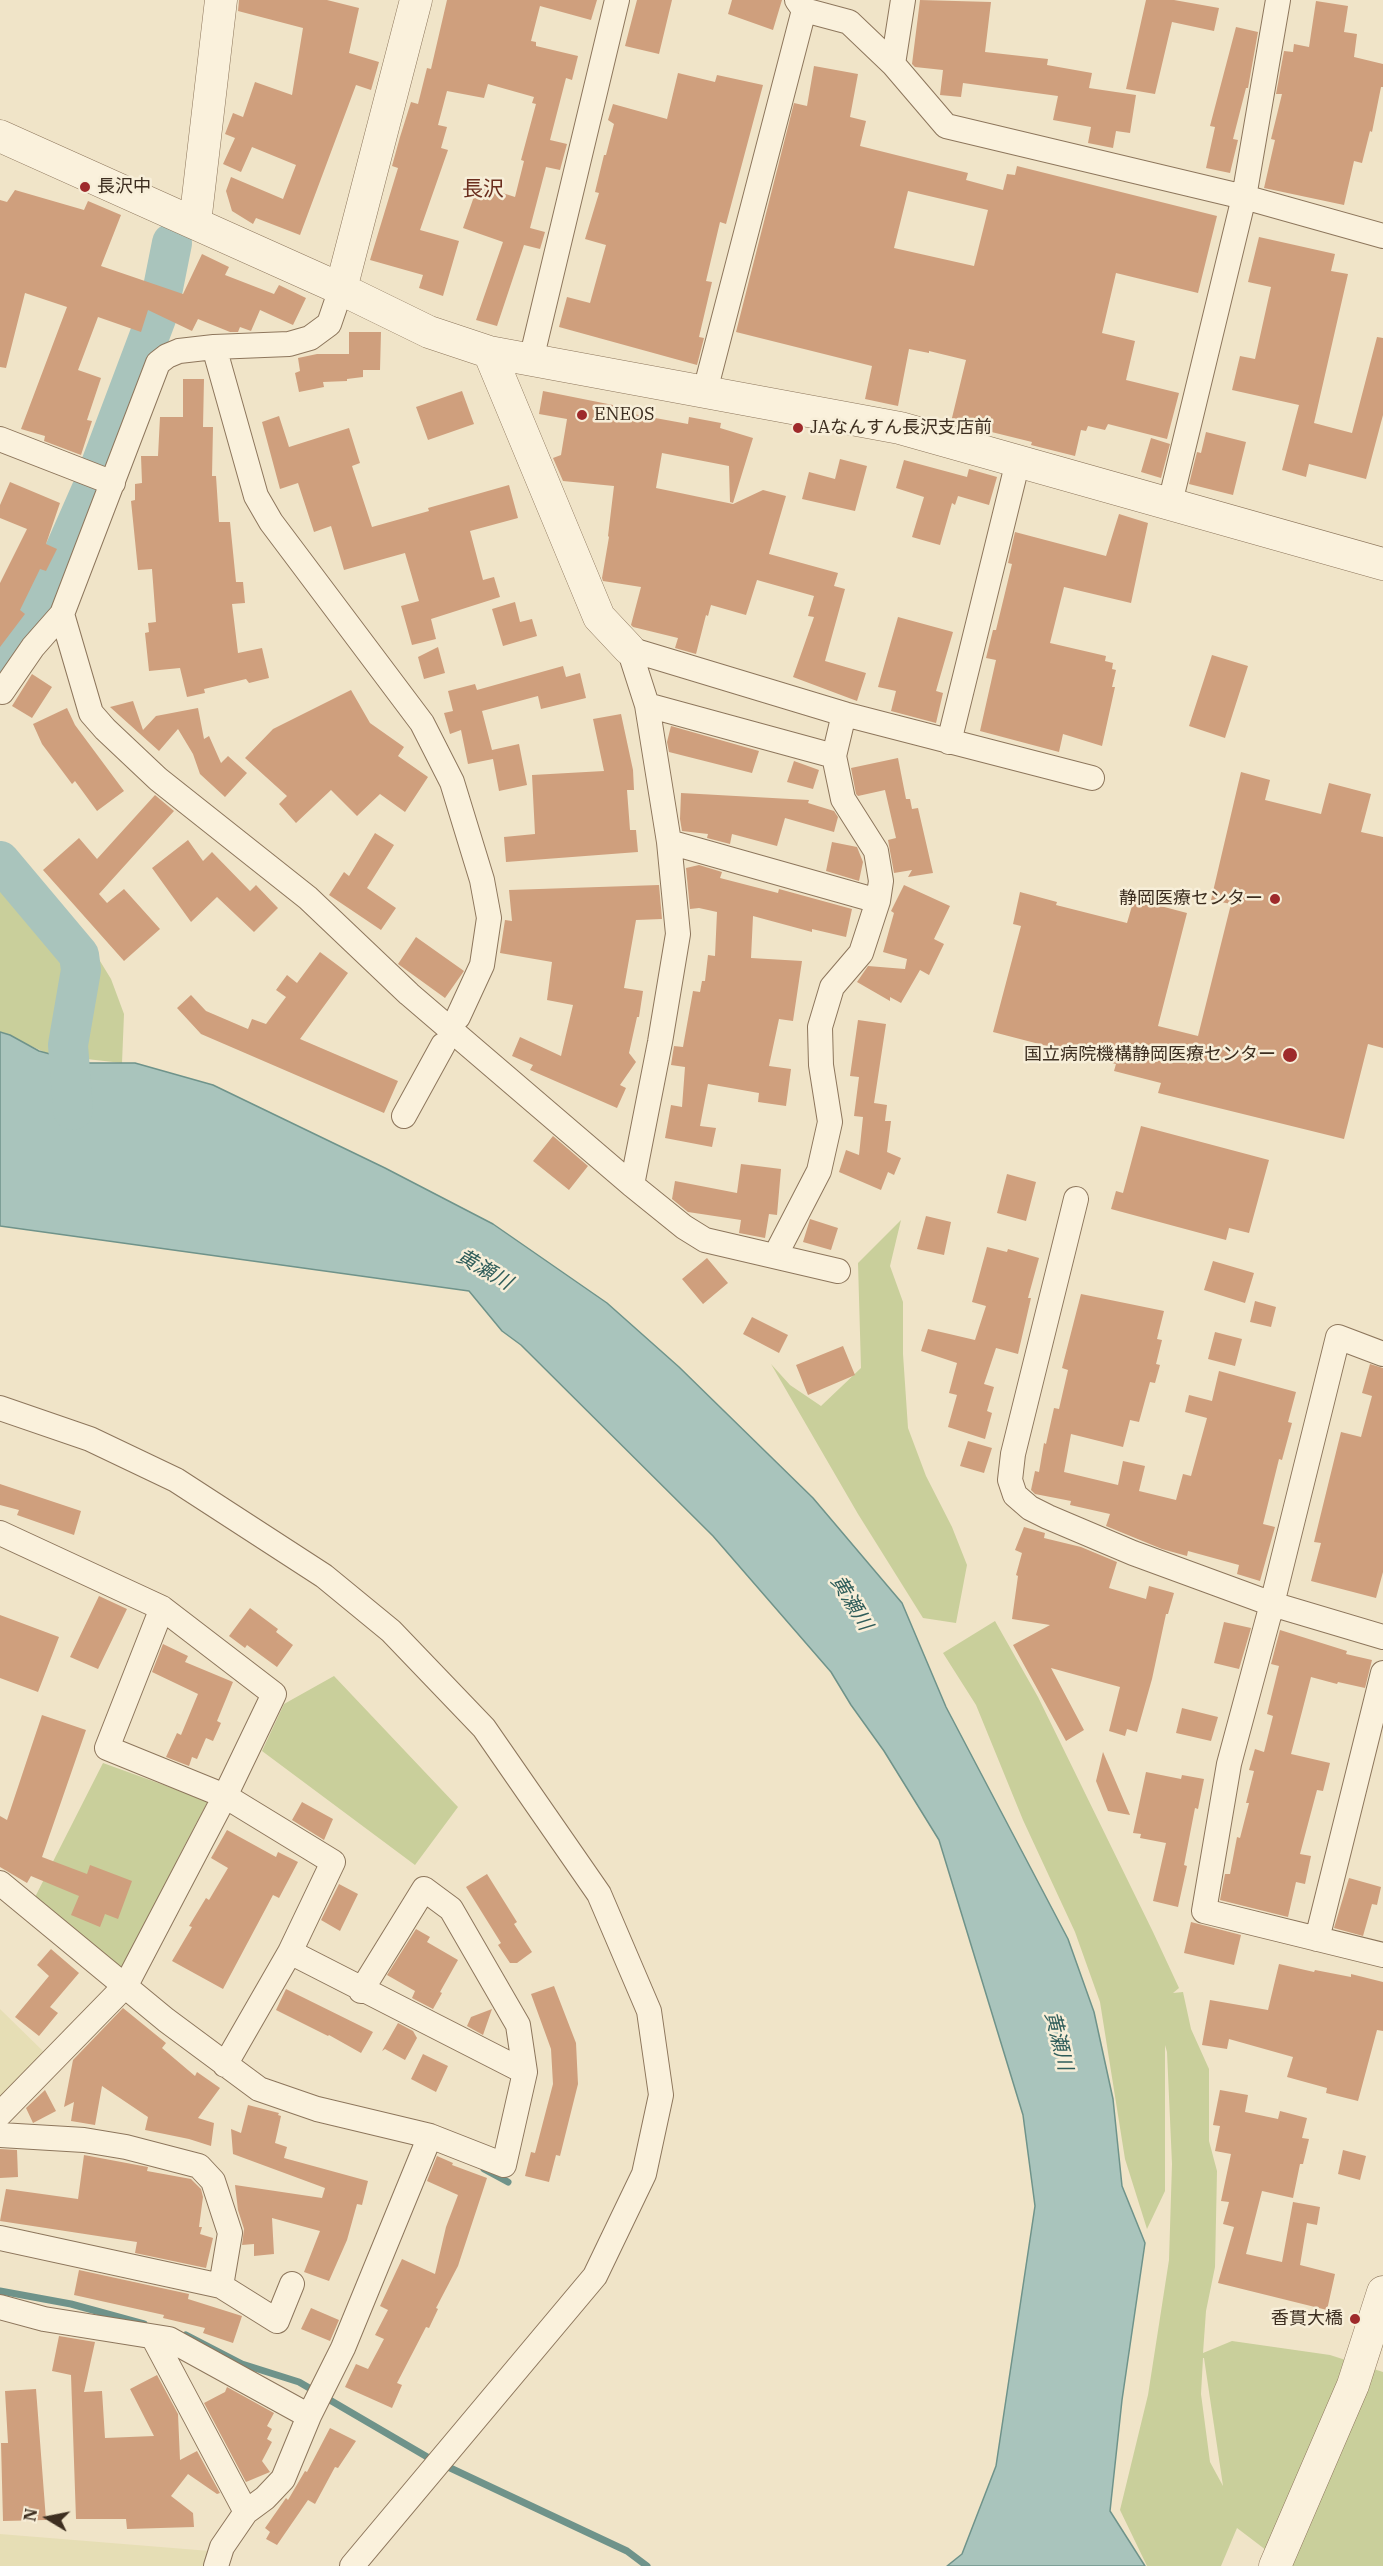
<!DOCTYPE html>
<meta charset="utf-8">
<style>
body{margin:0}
#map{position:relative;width:1383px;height:2566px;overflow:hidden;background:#f0e4c8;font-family:"IBM Plex Serif",serif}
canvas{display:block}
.north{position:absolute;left:18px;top:2488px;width:60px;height:60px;-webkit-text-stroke:4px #f7eed8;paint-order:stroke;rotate:280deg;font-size:16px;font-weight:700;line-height:24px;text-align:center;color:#3d2e20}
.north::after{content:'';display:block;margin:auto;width:21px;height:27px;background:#3d2e20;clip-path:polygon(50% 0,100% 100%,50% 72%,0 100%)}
</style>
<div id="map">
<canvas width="1383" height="2566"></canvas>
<div class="north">N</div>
</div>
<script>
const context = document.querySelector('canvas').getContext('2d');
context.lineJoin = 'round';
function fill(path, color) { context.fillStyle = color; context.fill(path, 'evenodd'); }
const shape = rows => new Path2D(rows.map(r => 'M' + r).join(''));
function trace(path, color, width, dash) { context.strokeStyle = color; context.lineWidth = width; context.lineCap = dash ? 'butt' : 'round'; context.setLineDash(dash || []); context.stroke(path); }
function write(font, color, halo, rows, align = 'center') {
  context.font = font + ' "IBM Plex Serif","Noto Sans JP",serif'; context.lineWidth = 5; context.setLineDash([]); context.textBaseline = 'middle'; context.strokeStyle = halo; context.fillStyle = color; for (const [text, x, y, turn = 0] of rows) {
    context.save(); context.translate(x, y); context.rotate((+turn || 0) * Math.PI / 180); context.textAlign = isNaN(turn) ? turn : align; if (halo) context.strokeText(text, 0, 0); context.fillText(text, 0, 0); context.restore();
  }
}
const farmland = shape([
 [0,2009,46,2054,0,2099],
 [0,2534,210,2551,206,2566,0,2566]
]);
const green = shape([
 [0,841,92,948,111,979,124,1014,122,1063,51,1055,0,1032],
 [901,1220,890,1266,903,1302,903,1354,908,1428,926,1476,952,1527,967,1565,956,1623,923,1618,858,1514,771,1364,790,1385,821,1406,861,1368,858,1263],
 [995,1621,1038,1697,1153,1932,1179,1988,1173,1993,1183,1992,1191,2029,1209,2069,1209,2141,1217,2171,1215,2267,1206,2311,1203,2353,1232,2341,1330,2355,1383,2372,1383,2566,1287,2566,1237,2528,1221,2566,1147,2566,1120,2510,1148,2395,1169,2260,1172,2164,1167,2052,1165,2045,1165,2191,1147,2229,1125,2159,1100,2002,1075,1932,1023,1820,976,1705,943,1653],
 [1203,2358,1204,2358,1223,2486,1210,2462,1201,2394],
 [334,1676,458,1807,415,1865,262,1751,284,1704],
 [103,1763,208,1801,177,1860,184,1865,120,1971,33,1901]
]);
const water = shape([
 [0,1032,10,1035,39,1051,83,1063,135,1063,213,1085,385,1168,493,1224,607,1303,679,1367,813,1498,902,1603,946,1707,1068,1939,1094,2012,1113,2099,1122,2186,1145,2243,1122,2400,1110,2511,1145,2566,947,2566,962,2554,996,2466,1035,2206,1023,2115,939,1840,884,1751,851,1705,831,1672,713,1536,521,1345,502,1331,469,1291,0,1226,0,1032]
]);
const stream = shape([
 [484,2169,508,2182],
 [0,2291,71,2304,144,2324],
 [186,2335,242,2364,299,2382,429,2458,627,2551,647,2566]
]);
const river = shape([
 [100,467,158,313,172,243],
 [0,656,29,622,44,598,91,491],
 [0,861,79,955,81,970,68,1045,73,1110]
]);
const building = shape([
 [239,0,327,0,359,8,349,53,379,62,371,90,356,85,300,235,256,218,253,224,232,211,226,191,231,177,283,199,296,165,252,147,241,172,223,164,235,138,225,134,233,113,243,117,255,82,292,95,303,28,238,11],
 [447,0,597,0,591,20,540,6,531,41,536,42,536,46,578,56,572,80,566,78,550,140,567,144,560,170,546,167,530,228,545,232,540,249,524,245,497,326,476,320,503,242,463,228,478,185,515,197,524,161,521,160,536,104,532,103,534,97,488,84,484,98,447,91,438,125,447,127,441,148,448,150,420,230,459,241,443,296,419,288,423,275,370,260,398,168,392,166,400,137,411,102,418,104,427,68,431,69],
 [637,0,672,0,659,54,625,46],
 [732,0,782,0,773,30,728,14],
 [920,0,991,2,985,52,1048,59,1047,65,1092,73,1089,88,1136,95,1130,133,1116,131,1113,148,1088,143,1091,127,1053,120,1058,96,963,83,961,97,940,95,943,70,915,67,912,64],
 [1146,0,1174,0,1219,8,1214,31,1172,22,1155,94,1126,89],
 [1316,1,1348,6,1344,32,1357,34,1354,57,1383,64,1383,87,1381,87,1372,132,1370,131,1362,163,1354,161,1344,205,1264,188,1275,140,1271,139,1282,94,1276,94,1284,51,1293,52,1294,44,1309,47],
 [1236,27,1258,32,1248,88,1246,88,1233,139,1238,140,1230,173,1206,168,1215,127,1210,126],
 [814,66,858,74,850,117,866,121,860,146,968,173,966,180,1003,190,1007,174,1015,175,1017,166,1217,216,1198,293,1116,273,1102,333,1135,341,1126,380,1179,393,1167,439,1108,424,1105,430,1088,426,1086,431,1081,430,1075,456,1031,445,1032,442,951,422,966,360,929,351,929,353,909,349,898,406,865,399,872,366,736,332,794,103,807,106],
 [908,191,988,210,974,266,894,248],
 [678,73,715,82,717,75,763,85,726,224,720,222,706,281,712,282,699,337,704,338,697,365,559,327,567,297,590,303,606,245,585,239,599,193,595,192,604,155,606,155,614,124,608,120,613,104,667,119],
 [15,190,84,210,88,201,121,215,101,266,183,294,202,254,229,267,225,275,274,294,279,285,306,298,293,325,260,310,251,331,240,327,238,332,230,332,198,319,192,331,148,310,141,332,98,317,78,370,101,378,87,420,92,421,81,455,44,441,45,436,21,429,67,307,25,293,6,368,0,367,0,200,7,202],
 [1259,237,1335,254,1331,271,1348,274,1314,423,1352,433,1377,337,1383,338,1383,415,1366,479,1309,464,1306,477,1282,470,1299,405,1232,390,1240,356,1255,359,1271,287,1248,282],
 [349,332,381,332,380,370,363,370,363,377,347,379,347,381,323,382,324,387,299,392,295,373,300,371,298,358,317,354,349,354],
 [183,379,204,379,203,427,213,427,212,476,216,476,219,522,230,522,236,582,243,582,245,603,232,604,238,653,262,648,269,678,249,683,246,679,204,689,205,693,187,697,180,668,149,671,145,633,149,632,148,623,156,622,152,569,138,570,131,501,135,500,135,484,142,483,141,456,158,456,160,417,183,417],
 [462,391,474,424,428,440,416,407],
 [543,391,618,406,617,411,688,424,689,417,721,423,720,428,753,438,733,503,730,502,729,466,662,453,656,488,733,504,763,490,786,496,769,554,838,573,834,586,845,589,825,661,866,673,857,701,793,677,814,617,808,616,814,596,757,580,746,615,711,605,708,616,706,615,696,654,675,648,678,638,633,627,631,625,641,587,603,581,602,578,609,537,608,536,614,486,563,481,553,458,561,455,567,419,539,414],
 [279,416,289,447,349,428,360,463,352,466,372,527,429,511,428,508,509,485,518,518,470,531,483,580,494,577,500,597,431,619,436,639,412,645,401,606,419,601,405,553,344,570,331,526,314,532,298,483,280,489,262,422],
 [1206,432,1246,442,1233,495,1189,484,1197,452,1201,453],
 [1151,438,1170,444,1161,478,1141,472],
 [840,459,867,466,855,511,802,499,809,472,835,479],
 [904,460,967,477,969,469,997,477,989,505,958,496,955,505,952,503,940,545,912,537,924,497,896,488],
 [10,482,60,503,46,544,57,549,46,571,40,569,20,610,25,614,0,647,0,583,27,529,0,518,0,505],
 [1119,514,1148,523,1131,603,1064,587,1050,643,1106,656,1105,661,1113,663,1112,669,1116,670,1112,687,1115,687,1102,746,1063,734,1059,752,980,731,996,660,986,658,993,630,996,630,1012,564,1008,563,1015,532,1106,556],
 [515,602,520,622,532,619,537,636,503,646,492,609],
 [898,617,953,632,936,691,943,693,936,723,891,711,896,691,878,687],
 [438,647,445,673,424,679,418,657],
 [1212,655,1248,666,1225,738,1189,726],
 [563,666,566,677,580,673,586,698,541,709,538,696,482,711,492,750,519,744,527,785,499,791,493,759,468,764,461,730,450,734,444,713,453,711,448,691,475,684,477,690],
 [32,674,52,687,32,718,12,706],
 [351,690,370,723,404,747,398,756,428,777,405,812,380,794,357,816,331,790,296,823,279,804,287,796,245,758,273,729],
 [133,701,143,730,156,716,198,708,204,739,209,736,221,763,228,756,247,773,225,797,200,774,193,754,178,729,159,751,110,707],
 [67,708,75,725,124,791,97,811,75,781,72,784,42,744,33,724],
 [621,714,633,770,634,790,627,790,630,830,636,830,638,852,506,862,504,837,535,834,532,775,604,771,593,719],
 [671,726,759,751,752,773,669,752,667,742],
 [898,758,906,799,910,799,912,809,918,808,933,873,908,877,912,870,894,873,888,840,896,838,885,790,858,796,856,794,851,768],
 [794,761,819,770,813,789,787,782],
 [1241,772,1270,780,1265,800,1321,814,1329,783,1371,794,1361,832,1383,837,1383,1048,1368,1044,1344,1139,1158,1093,1161,1083,1114,1071,1116,1064,993,1032,1021,926,1013,924,1020,892,1057,902,1056,905,1127,923,1134,899,1187,913,1158,1026,1198,1036,1231,904,1211,900],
 [681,793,809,800,808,803,834,811,838,817,834,832,785,818,777,846,732,834,730,844,707,838,708,834,682,831,680,819],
 [155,795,174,811,99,894,107,903,124,889,160,929,124,961,43,870,79,838,97,859],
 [375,833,394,845,367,888,396,908,381,930,329,895,344,872,349,876],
 [188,840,203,861,212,852,250,891,256,885,278,908,254,932,217,897,191,922,152,868],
 [832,842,857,847,863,862,859,881,826,871],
 [699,865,722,872,720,878,778,893,779,889,852,909,846,937,812,929,812,932,753,916,751,958,802,961,793,1021,779,1019,769,1066,791,1069,786,1106,758,1102,759,1093,708,1084,700,1126,716,1128,712,1147,665,1138,671,1105,682,1107,685,1067,671,1065,674,1046,683,1047,693,991,700,992,702,981,705,981,708,955,715,956,717,912,699,908,690,909,686,868],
 [659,885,662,919,636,920,624,988,643,991,639,1017,637,1017,629,1053,636,1062,620,1085,626,1088,617,1108,530,1070,533,1065,512,1056,520,1037,561,1056,573,1005,547,1000,552,962,500,953,505,920,512,921,509,890],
 [904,885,950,906,934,939,944,944,929,975,920,970,901,1003,890,997,890,1001,857,982,868,966,905,969,907,959,883,952,894,913,891,911],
 [416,937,464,971,445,998,398,964],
 [320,952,348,973,300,1039,398,1081,384,1113,201,1034,177,1008,191,995,206,1011,248,1029,252,1019,266,1024,286,997,276,990,287,975,297,983],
 [858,1020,886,1024,874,1103,887,1105,885,1121,891,1121,887,1152,901,1158,894,1175,888,1172,881,1190,839,1172,846,1150,859,1155,863,1117,854,1116,859,1077,850,1076],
 [1141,1126,1269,1160,1249,1233,1229,1228,1226,1240,1111,1209,1116,1191,1123,1193],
 [553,1136,588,1166,569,1190,533,1161],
 [741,1164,781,1169,777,1215,769,1214,765,1238,739,1233,741,1220,688,1212,672,1199,675,1181,737,1193],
 [1007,1174,1036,1182,1026,1221,997,1213],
 [926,1216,951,1222,944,1255,917,1249],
 [810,1219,838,1228,831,1250,803,1242],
 [987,1247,1007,1252,1008,1249,1039,1258,1028,1298,1031,1298,1018,1354,996,1348,984,1384,994,1387,987,1411,992,1413,985,1439,948,1427,957,1395,949,1393,957,1363,921,1351,928,1329,975,1340,986,1306,972,1302],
 [707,1258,728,1283,703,1304,682,1279],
 [1213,1261,1254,1273,1245,1303,1204,1290],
 [1081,1294,1164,1311,1157,1339,1162,1340,1156,1364,1160,1365,1155,1383,1150,1382,1139,1422,1130,1420,1123,1447,1071,1434,1064,1472,1118,1485,1123,1461,1145,1466,1139,1491,1176,1500,1183,1474,1191,1476,1207,1418,1185,1412,1189,1395,1212,1401,1219,1371,1296,1392,1288,1422,1292,1423,1282,1460,1279,1459,1263,1524,1275,1527,1260,1581,1237,1574,1239,1565,1188,1551,1187,1556,1162,1549,1106,1526,1110,1514,1070,1505,1071,1501,1035,1494,1031,1490,1035,1471,1039,1472,1044,1443,1046,1444,1054,1408,1059,1409,1068,1370,1062,1368],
 [1255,1301,1276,1307,1271,1327,1250,1322],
 [752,1317,788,1335,779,1353,743,1334],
 [1215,1332,1242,1339,1235,1366,1208,1359],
 [843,1346,855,1375,808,1395,796,1365],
 [1370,1364,1383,1368,1383,1572,1376,1598,1311,1581,1321,1543,1314,1542,1341,1432,1361,1437,1372,1396,1362,1393],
 [968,1441,992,1448,984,1473,960,1466],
 [0,1484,81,1511,74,1535,17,1515,19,1510,0,1505],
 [1024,1527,1045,1533,1044,1538,1081,1547,1117,1562,1109,1588,1146,1599,1149,1586,1174,1593,1168,1614,1166,1614,1152,1679,1137,1732,1127,1729,1125,1736,1109,1731,1120,1687,1051,1668,1084,1730,1066,1741,1013,1645,1050,1625,1012,1619,1018,1576,1016,1575,1022,1553,1015,1550],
 [99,1596,127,1609,98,1669,70,1657],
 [250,1608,278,1629,276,1632,293,1645,277,1667,247,1645,245,1648,229,1636],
 [0,1615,59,1637,38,1692,0,1678],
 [1224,1622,1251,1628,1239,1669,1214,1663],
 [1280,1630,1347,1651,1346,1654,1372,1660,1365,1688,1338,1682,1337,1684,1311,1677,1291,1754,1330,1763,1323,1791,1317,1790,1300,1854,1311,1856,1305,1884,1296,1882,1288,1917,1220,1900,1225,1874,1230,1874,1237,1837,1240,1838,1249,1803,1246,1803,1254,1771,1249,1770,1255,1749,1264,1752,1273,1716,1267,1714,1279,1666,1271,1664],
 [163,1644,188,1656,185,1662,233,1682,217,1721,221,1723,213,1741,206,1738,197,1759,192,1757,189,1766,166,1757,177,1733,181,1735,198,1694,152,1672],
 [1182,1708,1218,1717,1211,1741,1176,1733],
 [42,1715,86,1730,42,1857,87,1874,90,1865,132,1881,118,1919,105,1914,100,1927,71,1915,79,1896,31,1876,27,1883,0,1867,0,1816,7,1820],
 [1103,1752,1130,1815,1108,1811,1096,1781],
 [1146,1772,1181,1779,1182,1775,1204,1779,1198,1809,1195,1808,1184,1865,1187,1866,1178,1907,1153,1901,1166,1843,1140,1838,1141,1834,1133,1833],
 [302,1802,333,1819,324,1840,292,1820],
 [227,1830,276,1857,278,1852,298,1862,279,1898,273,1895,223,1989,172,1961,192,1927,189,1926,206,1898,209,1900,228,1868,211,1858],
 [487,1874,517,1922,514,1924,532,1952,517,1963,510,1963,498,1945,501,1943,466,1887],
 [1349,1878,1381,1887,1377,1905,1372,1904,1363,1936,1334,1928],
 [339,1884,358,1894,340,1931,321,1920],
 [1191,1922,1241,1935,1234,1965,1184,1953],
 [416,1929,430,1937,427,1942,458,1960,440,1992,442,1993,433,2009,412,1998,415,1991,387,1975],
 [51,1949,79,1973,50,2007,58,2013,39,2036,15,2017,49,1976,37,1965],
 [1279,1964,1314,1972,1315,1970,1351,1977,1351,1974,1383,1982,1383,2031,1377,2030,1358,2101,1326,2093,1327,2088,1287,2077,1293,2057,1229,2039,1227,2049,1202,2045,1210,2000,1268,2010],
 [554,1986,576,2043,578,2084,560,2156,556,2155,549,2182,525,2176,531,2152,535,2153,553,2084,551,2049,531,1994],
 [286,1989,373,2032,361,2053,329,2035,328,2036,276,2010],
 [123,2008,166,2043,162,2048,195,2076,197,2072,220,2088,198,2118,214,2123,211,2146,189,2139,145,2130,148,2117,102,2086,95,2125,71,2121,74,2102,64,2107,73,2060],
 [492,2009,483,2035,467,2026,471,2017],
 [398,2023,413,2031,417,2038,405,2060,385,2049,382,2051],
 [423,2054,448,2066,436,2092,411,2079],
 [45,2090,56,2111,33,2123,26,2108],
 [1220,2090,1248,2095,1245,2112,1278,2119,1280,2111,1307,2118,1302,2138,1309,2139,1303,2164,1300,2164,1293,2198,1262,2191,1246,2254,1282,2262,1293,2202,1320,2207,1317,2225,1307,2223,1300,2265,1335,2274,1327,2310,1218,2283,1234,2227,1223,2224,1229,2202,1221,2201,1231,2154,1215,2151,1220,2126,1213,2125],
 [248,2105,279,2113,278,2115,281,2116,275,2143,287,2147,284,2158,368,2181,362,2205,357,2204,347,2240,329,2281,304,2272,320,2231,272,2218,274,2254,254,2256,254,2244,242,2245,244,2229,238,2210,235,2185,322,2198,325,2188,233,2154,231,2129,241,2133],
 [0,2149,17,2150,18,2177,0,2178],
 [1343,2150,1366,2156,1360,2180,1338,2174],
 [84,2155,148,2167,147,2171,191,2179,201,2189,203,2197,199,2227,202,2227,200,2234,213,2238,206,2268,135,2253,137,2242,0,2221,6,2189,78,2199],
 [437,2156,453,2163,452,2165,487,2178,458,2266,436,2308,438,2309,429,2328,426,2327,397,2383,402,2385,392,2408,345,2387,356,2364,368,2369,384,2339,375,2335,388,2310,380,2306,402,2259,435,2274,446,2227,458,2195,427,2181],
 [79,2270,189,2294,188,2299,242,2316,233,2343,203,2333,205,2328,163,2318,164,2315,74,2295],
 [311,2308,339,2320,330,2341,301,2329],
 [59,2336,95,2342,84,2392,102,2391,105,2438,154,2436,130,2389,157,2375,178,2414,180,2460,197,2451,220,2493,217,2494,188,2474,171,2496,193,2513,194,2527,127,2529,126,2519,76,2519,71,2375,52,2371],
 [227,2387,274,2413,267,2426,272,2429,267,2439,272,2442,262,2461,270,2472,246,2482,204,2403,225,2392],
 [36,2389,46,2520,3,2521,1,2443,8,2443,5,2391],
 [330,2428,356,2441,338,2468,335,2467,315,2504,308,2500,277,2545,266,2539,270,2532,265,2528,286,2498,288,2500,305,2471,307,2472]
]);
const minor = shape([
 [797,0,804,10,849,22,893,64,946,126,1244,197,1383,236],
 [893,64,903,0],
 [214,347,256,496,271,522,422,723,452,782,482,880,489,918,482,965,458,1017],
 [531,360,617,0],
 [705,391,804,10],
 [0,439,113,483],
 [1170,503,1244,197,1278,0],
 [62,614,91,713,105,729,158,779,308,898,409,994,632,1185,684,1227,705,1240,838,1271],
 [629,649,647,705,669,842,678,934,660,1042,632,1185],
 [629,649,844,714,1092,778],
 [0,690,2,692,33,647,62,614,158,363,167,356,179,351,214,347,289,344,310,338,329,324,341,289],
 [647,705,834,756],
 [844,714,834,756,843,799,876,851,881,881,878,901],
 [949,742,1018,461],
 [669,842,878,901,861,953,832,987,820,1027,821,1065,830,1122,819,1171,775,1256],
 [404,1116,443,1045],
 [1076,1199,1013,1454,1010,1480,1015,1495,1030,1508,1048,1517,1133,1553,1272,1604,1383,1637],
 [1383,1354,1338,1337,1272,1604,1229,1764,1204,1911,1383,1955],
 [0,1408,90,1439,176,1480,324,1576,391,1631,484,1728,599,1894,649,2011,661,2095,644,2174,595,2276,352,2566],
 [0,1533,162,1608,274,1694,225,1796,126,1985,0,2114],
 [162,1608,107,1748,225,1796,333,1862,290,1952,225,2065],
 [0,1883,166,2020,259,2089,317,2109,430,2136,504,2165,525,2072,290,1952],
 [1317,1939,1383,1673],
 [361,1991,424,1889,451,1909,518,2025,525,2072],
 [0,2135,84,2140,126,2147,199,2166,213,2181,230,2233,221,2286],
 [0,2238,221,2286,277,2321,292,2284],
 [0,2307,44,2319,169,2339,309,2416,283,2479,265,2498,246,2512,222,2547,216,2566],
 [153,2337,246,2512],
 [309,2416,343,2348,430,2136]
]);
const tertiary = shape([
 [0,136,341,289,429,332,489,352,900,428,1383,564],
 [195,223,221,0],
 [341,289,416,0],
 [489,352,599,617,629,649],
 [1275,2566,1353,2385,1383,2292]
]);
const markers = [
 [85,187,6,"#9e2a2b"],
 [582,415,6,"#9e2a2b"],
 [798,428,6,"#9e2a2b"],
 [1275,899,6,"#9e2a2b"],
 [1290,1055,8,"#9e2a2b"],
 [1355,2319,6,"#9e2a2b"]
];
const poiNames = [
 ["長沢中",97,187],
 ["ENEOS",594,415],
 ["JAなんすん長沢支店前",810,428],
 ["静岡医療センター",1263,899,"right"],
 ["国立病院機構静岡医療センター",1276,1055,"right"],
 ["香貫大橋",1343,2319,"right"]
];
const waterNames = [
 ["黄瀬川",484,1270,30],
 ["黄瀬川",851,1603,59],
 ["黄瀬川",1058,2041,76]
];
const quarterNames = [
 ["長沢",483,190]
];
fill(farmland, '#e6deb5');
fill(green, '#c9cf9b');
fill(water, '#a9c4bc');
trace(water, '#6f938a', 1.5);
trace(stream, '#6f938a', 7);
trace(river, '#a9c4bc', 40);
fill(building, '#cf9f7d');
trace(minor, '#8d765c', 26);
trace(tertiary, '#8d765c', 33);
trace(minor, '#faf1dc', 24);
trace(tertiary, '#faf1dc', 32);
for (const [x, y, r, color] of markers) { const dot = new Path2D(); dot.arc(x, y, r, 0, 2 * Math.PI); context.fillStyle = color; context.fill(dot); trace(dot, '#f7eed8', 2); }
write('18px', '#3d2e20', '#f7eed8', poiNames, 'left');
write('italic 20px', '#2f5d5a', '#f7eed8', waterNames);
write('21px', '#6b2e1e', '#f7eed8', quarterNames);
</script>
